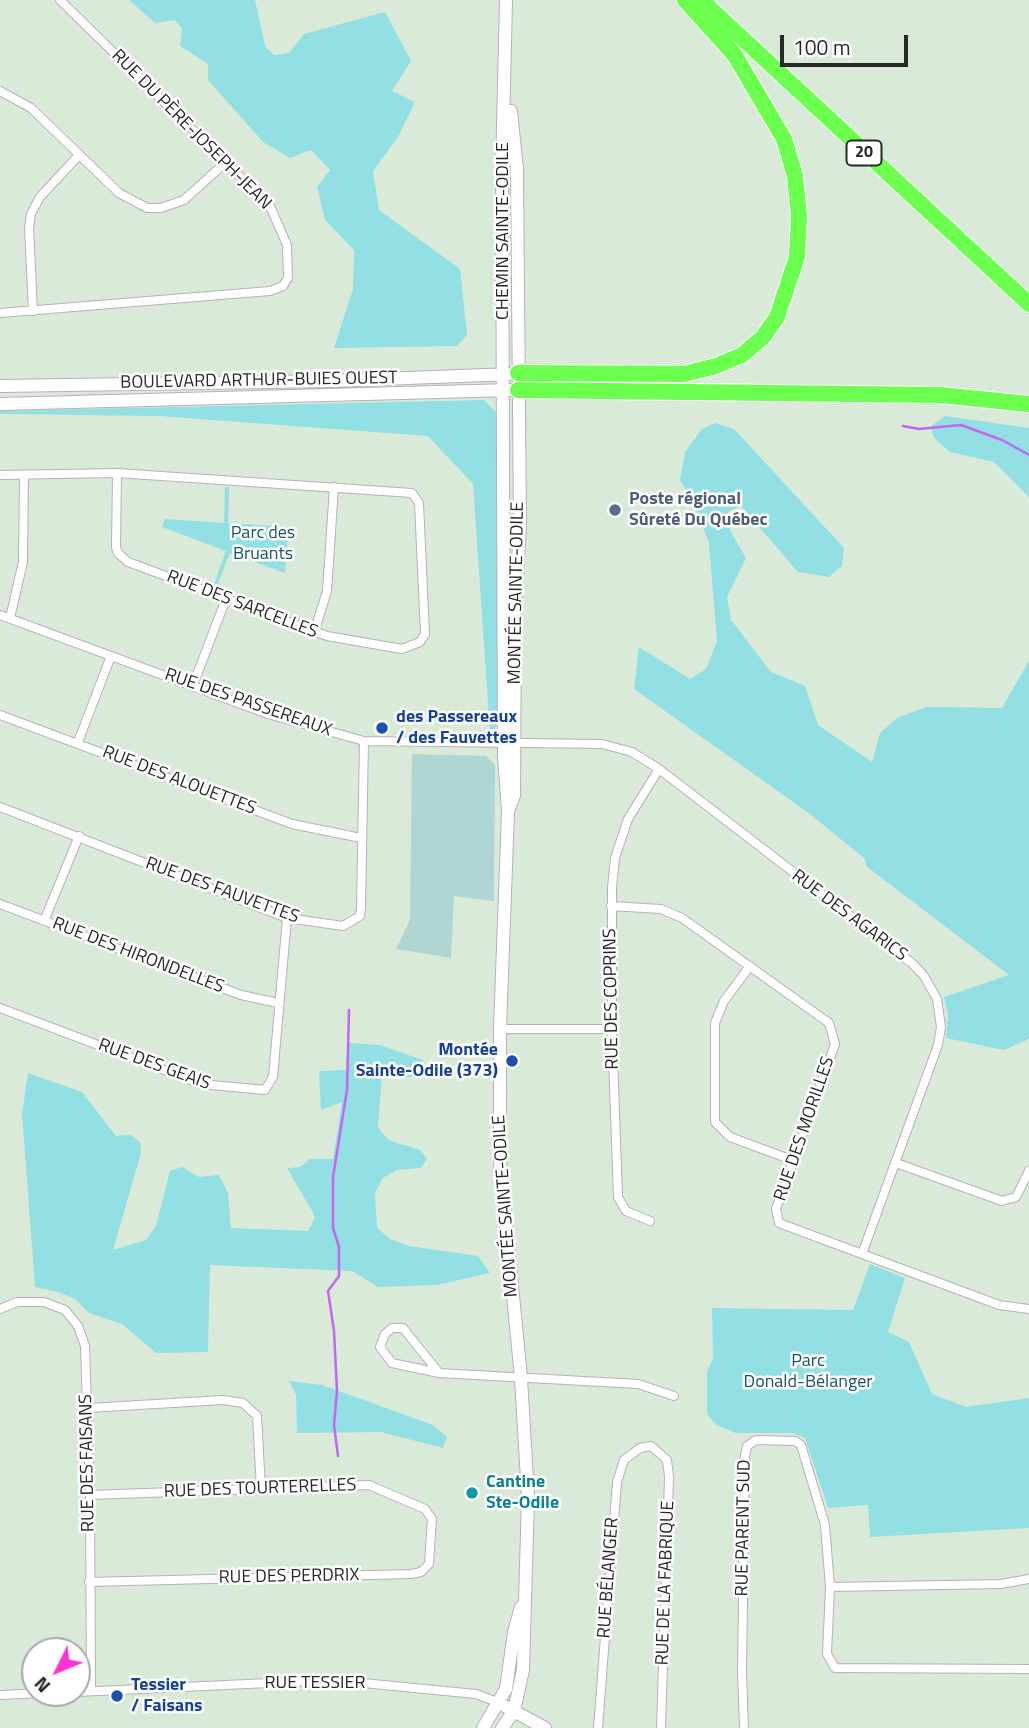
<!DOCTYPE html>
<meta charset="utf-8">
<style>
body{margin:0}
#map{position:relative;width:1029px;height:1728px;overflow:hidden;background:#d9ebd8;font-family:"Titillium Web",sans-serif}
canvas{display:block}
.north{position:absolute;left:21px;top:1637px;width:70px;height:70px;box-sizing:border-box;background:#fff;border:2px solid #a9a9a9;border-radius:50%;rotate:227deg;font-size:19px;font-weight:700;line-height:28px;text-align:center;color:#282828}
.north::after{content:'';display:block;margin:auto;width:24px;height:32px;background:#ff32d2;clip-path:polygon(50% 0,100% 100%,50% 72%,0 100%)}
.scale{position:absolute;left:780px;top:35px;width:128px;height:32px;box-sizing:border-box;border:4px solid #282828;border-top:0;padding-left:9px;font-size:21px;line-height:24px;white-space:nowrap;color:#282828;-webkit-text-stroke:5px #fff;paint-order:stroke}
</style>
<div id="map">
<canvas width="1029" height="1728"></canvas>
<div class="north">N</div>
<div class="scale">100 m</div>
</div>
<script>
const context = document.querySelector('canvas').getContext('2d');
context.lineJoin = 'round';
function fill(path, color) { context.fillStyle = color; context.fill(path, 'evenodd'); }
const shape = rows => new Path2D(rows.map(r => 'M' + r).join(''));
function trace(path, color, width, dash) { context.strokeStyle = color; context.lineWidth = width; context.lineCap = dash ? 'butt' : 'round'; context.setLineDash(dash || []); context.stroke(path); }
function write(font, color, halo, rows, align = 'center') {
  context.font = font + ' "Titillium Web",sans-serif'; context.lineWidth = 5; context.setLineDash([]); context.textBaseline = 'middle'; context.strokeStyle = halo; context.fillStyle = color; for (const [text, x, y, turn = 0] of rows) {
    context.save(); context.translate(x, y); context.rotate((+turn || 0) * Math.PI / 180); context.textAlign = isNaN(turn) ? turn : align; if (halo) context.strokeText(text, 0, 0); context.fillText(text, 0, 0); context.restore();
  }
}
const green = shape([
 [129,0,255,0,265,46,274,55,289,53,304,34,385,12,411,61,392,91,415,102,398,137,373,171,379,210,460,269,467,335,457,346,334,348,353,289,354,250,325,220,317,187,330,170,311,150,290,158,263,142,208,80,208,64,180,46,182,29,175,20,155,23],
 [484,400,497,413,498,718,495,729,490,732,473,484,428,436,159,416,0,414,0,411],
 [945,416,1029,428,1029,497,994,462,950,452,934,438,931,426],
 [715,423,734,429,844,548,842,566,829,577,798,572,741,506,728,512,730,530,746,558,727,597,731,620,771,672,805,686,818,725,872,762,880,733,897,718,926,707,1002,708,1029,661,1029,1039,1004,1050,946,1038,948,1015,944,997,1009,975,866,866,865,859,810,814,634,689,639,647,690,679,706,669,717,641,709,543,692,500,680,480,685,452,702,429],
 [225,487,229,487,228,523,288,527,285,573,230,553,216,588,213,587,226,551,162,527,165,519,224,523],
 [348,1043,379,1045,423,1060,411,1077,382,1075,378,1127,388,1140,420,1150,427,1159,421,1168,396,1170,383,1178,375,1193,377,1228,390,1239,409,1246,478,1256,490,1273,437,1285,378,1287,352,1271,210,1265,208,1352,156,1353,122,1324,89,1313,75,1299,58,1292,35,1287,22,1114,28,1073,82,1092,116,1136,130,1135,140,1142,141,1153,113,1250,146,1240,156,1226,170,1171,182,1167,199,1177,219,1175,228,1193,231,1228,308,1231,315,1218,312,1211,287,1168,300,1167,310,1159,333,1159,342,1102,321,1110,319,1071,346,1070],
 [870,1264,905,1278,888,1332,909,1342,932,1394,966,1407,1029,1398,1029,1528,870,1537,868,1505,828,1508,805,1438,793,1433,736,1433,716,1425,707,1414,707,1372,713,1358,712,1308,853,1310],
 [289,1381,322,1385,433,1425,447,1437,443,1448,381,1432,297,1433,296,1395]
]);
const cemetery = shape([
 [412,754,486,756,495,765,494,901,454,896,451,958,396,949,410,920]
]);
const stream = shape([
 [903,426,919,429,961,425,1002,440,1029,455],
 [338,1456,334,1425,337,1391,334,1331,328,1291,339,1276,339,1247,333,1228,333,1177,347,1090,349,1010]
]);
const street = shape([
 [0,91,31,108,119,193,147,208,161,208,184,200,226,162],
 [33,311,29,228,31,214,40,197,79,155],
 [0,313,270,291,283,286,288,278,287,245,270,206,60,0],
 [0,475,117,473,412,493,419,503,425,634,420,642,402,649,327,636,128,562,118,553,116,547,117,473],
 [0,615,268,714,364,741,602,744,632,752,659,769,913,964,924,976,937,999,941,1027,938,1045,862,1254],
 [10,618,23,562,24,475],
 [314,633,327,591,334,487],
 [193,685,226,599],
 [0,715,292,824,361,838],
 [78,742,111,656],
 [0,807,287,918,343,926,360,916,361,907,364,741],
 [0,904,241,995,278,1003],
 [611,906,661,909,682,918,829,1023,835,1044,776,1209,779,1223,999,1305,1029,1309],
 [44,921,79,836],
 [750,966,724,1001,715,1023,715,1122,730,1137,792,1160],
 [0,1008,201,1084,265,1090,273,1077,287,918],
 [500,1029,612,1029],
 [896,1163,1002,1201,1016,1197,1029,1171],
 [650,1221,626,1211,618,1197,612,1029,612,888,615,858,628,819,659,769],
 [0,1309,17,1302,44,1302,65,1310,78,1326,85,1346,90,1495,91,1691],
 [439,1373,392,1363,380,1347,385,1334,392,1328,403,1328,439,1373,638,1384,674,1396],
 [88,1408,223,1400,243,1403,257,1416,261,1489],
 [89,1582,411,1574,421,1572,429,1564,432,1519,425,1509,369,1485,90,1495],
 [830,1587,1001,1584,1029,1579],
 [77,1692,332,1680,476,1694,500,1703],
 [0,1695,44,1693],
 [598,1728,617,1482,624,1460,640,1448,651,1446,667,1460,669,1477,661,1728],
 [744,1728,742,1672,745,1456,747,1446,756,1440,795,1441,801,1445,825,1525,830,1587,827,1654,835,1668,1029,1669]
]);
const secondary = shape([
 [0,386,332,381,510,374],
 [0,404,510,390],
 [508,811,514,796,515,611,520,526,517,169,511,111],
 [506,1707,545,1728],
 [483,1728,506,1689,514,1632,521,1607],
 [502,1728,514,1711,523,1670,528,1497,521,1378,500,1161,500,1029,508,811,504,755,502,169,506,0]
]);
const highway = shape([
 [701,0,1029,304],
 [518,373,684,374,716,366,742,355,763,337,777,317,797,257,799,216,795,176,784,139,734,54,685,0],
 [518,390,940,395,1029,404]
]);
const markers = [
 [615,510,7,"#5c6f8a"],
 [382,728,7,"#1a4fb4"],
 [512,1061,7,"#1a4fb4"],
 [472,1493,7,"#0f9aa8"],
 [117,1696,7,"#1a4fb4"]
];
const shields = [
 [864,153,35]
];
const shieldNames = [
 ["20",864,153]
];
const streetNames = [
 ["RUE DU PÈRE-JOSEPH-JEAN",191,130,45],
 ["CHEMIN SAINTE-ODILE",504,231,-90],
 ["BOULEVARD ARTHUR-BUIES OUEST",259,381,-1],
 ["MONTÉE SAINTE-ODILE",517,593,-89],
 ["RUE DES SARCELLES",242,605,21],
 ["RUE DES PASSEREAUX",248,703,19],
 ["RUE DES ALOUETTES",179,781,21],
 ["RUE DES FAUVETTES",222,891,20],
 ["RUE DES AGARICS",849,916,37],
 ["RUE DES HIRONDELLES",138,956,21],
 ["RUE DES COPRINS",612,999,-91],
 ["RUE DES GEAIS",154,1065,20],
 ["RUE DES MORILLES",805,1129,-71],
 ["MONTÉE SAINTE-ODILE",506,1206,-94],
 ["RUE DES FAISANS",88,1463,-91],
 ["RUE DES TOURTERELLES",260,1489,-2],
 ["RUE PARENT SUD",744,1528,-89],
 ["RUE DES PERDRIX",289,1577,-1],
 ["RUE BÉLANGER",609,1578,-86],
 ["RUE DE LA FABRIQUE",666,1583,-88],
 ["RUE TESSIER",315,1684]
];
const serviceNames = [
 ["Poste régional",629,500],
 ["Sûreté Du Québec",629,521]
];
const parkNames = [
 ["Parc des",263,534],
 ["Bruants",263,555],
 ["Parc",808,1362],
 ["Donald-Bélanger",808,1383]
];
const transitNames = [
 ["des Passereaux",396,718],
 ["/ des Fauvettes",396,739],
 ["Montée",498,1051,"right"],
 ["Sainte-Odile (373)",498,1072,"right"],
 ["Tessier",131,1686],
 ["/ Faisans",131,1707]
];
const cultureNames = [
 ["Cantine",486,1483],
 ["Ste-Odile",486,1504]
];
fill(green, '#92dfe4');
fill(cemetery, '#afd6d2');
trace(stream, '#c466f2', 2.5);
trace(street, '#bdadba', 10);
trace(secondary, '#bdadba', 14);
trace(highway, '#fff', 18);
trace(street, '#fff', 8);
trace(secondary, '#fff', 12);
trace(highway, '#6cff50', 16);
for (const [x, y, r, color] of markers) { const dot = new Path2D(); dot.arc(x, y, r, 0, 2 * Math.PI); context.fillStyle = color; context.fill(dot); trace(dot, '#fff', 2.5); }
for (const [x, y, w] of shields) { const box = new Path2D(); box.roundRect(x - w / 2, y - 12.5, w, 25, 5); context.fillStyle = '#fff'; context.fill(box); trace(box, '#282828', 2); }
write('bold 16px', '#282828', null, shieldNames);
write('18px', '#282828', '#fff', streetNames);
write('bold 18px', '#4e5e75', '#fff', serviceNames, 'left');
write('18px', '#175666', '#fff', parkNames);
write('bold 18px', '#164399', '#fff', transitNames, 'left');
write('bold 18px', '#0d838f', '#fff', cultureNames, 'left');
</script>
